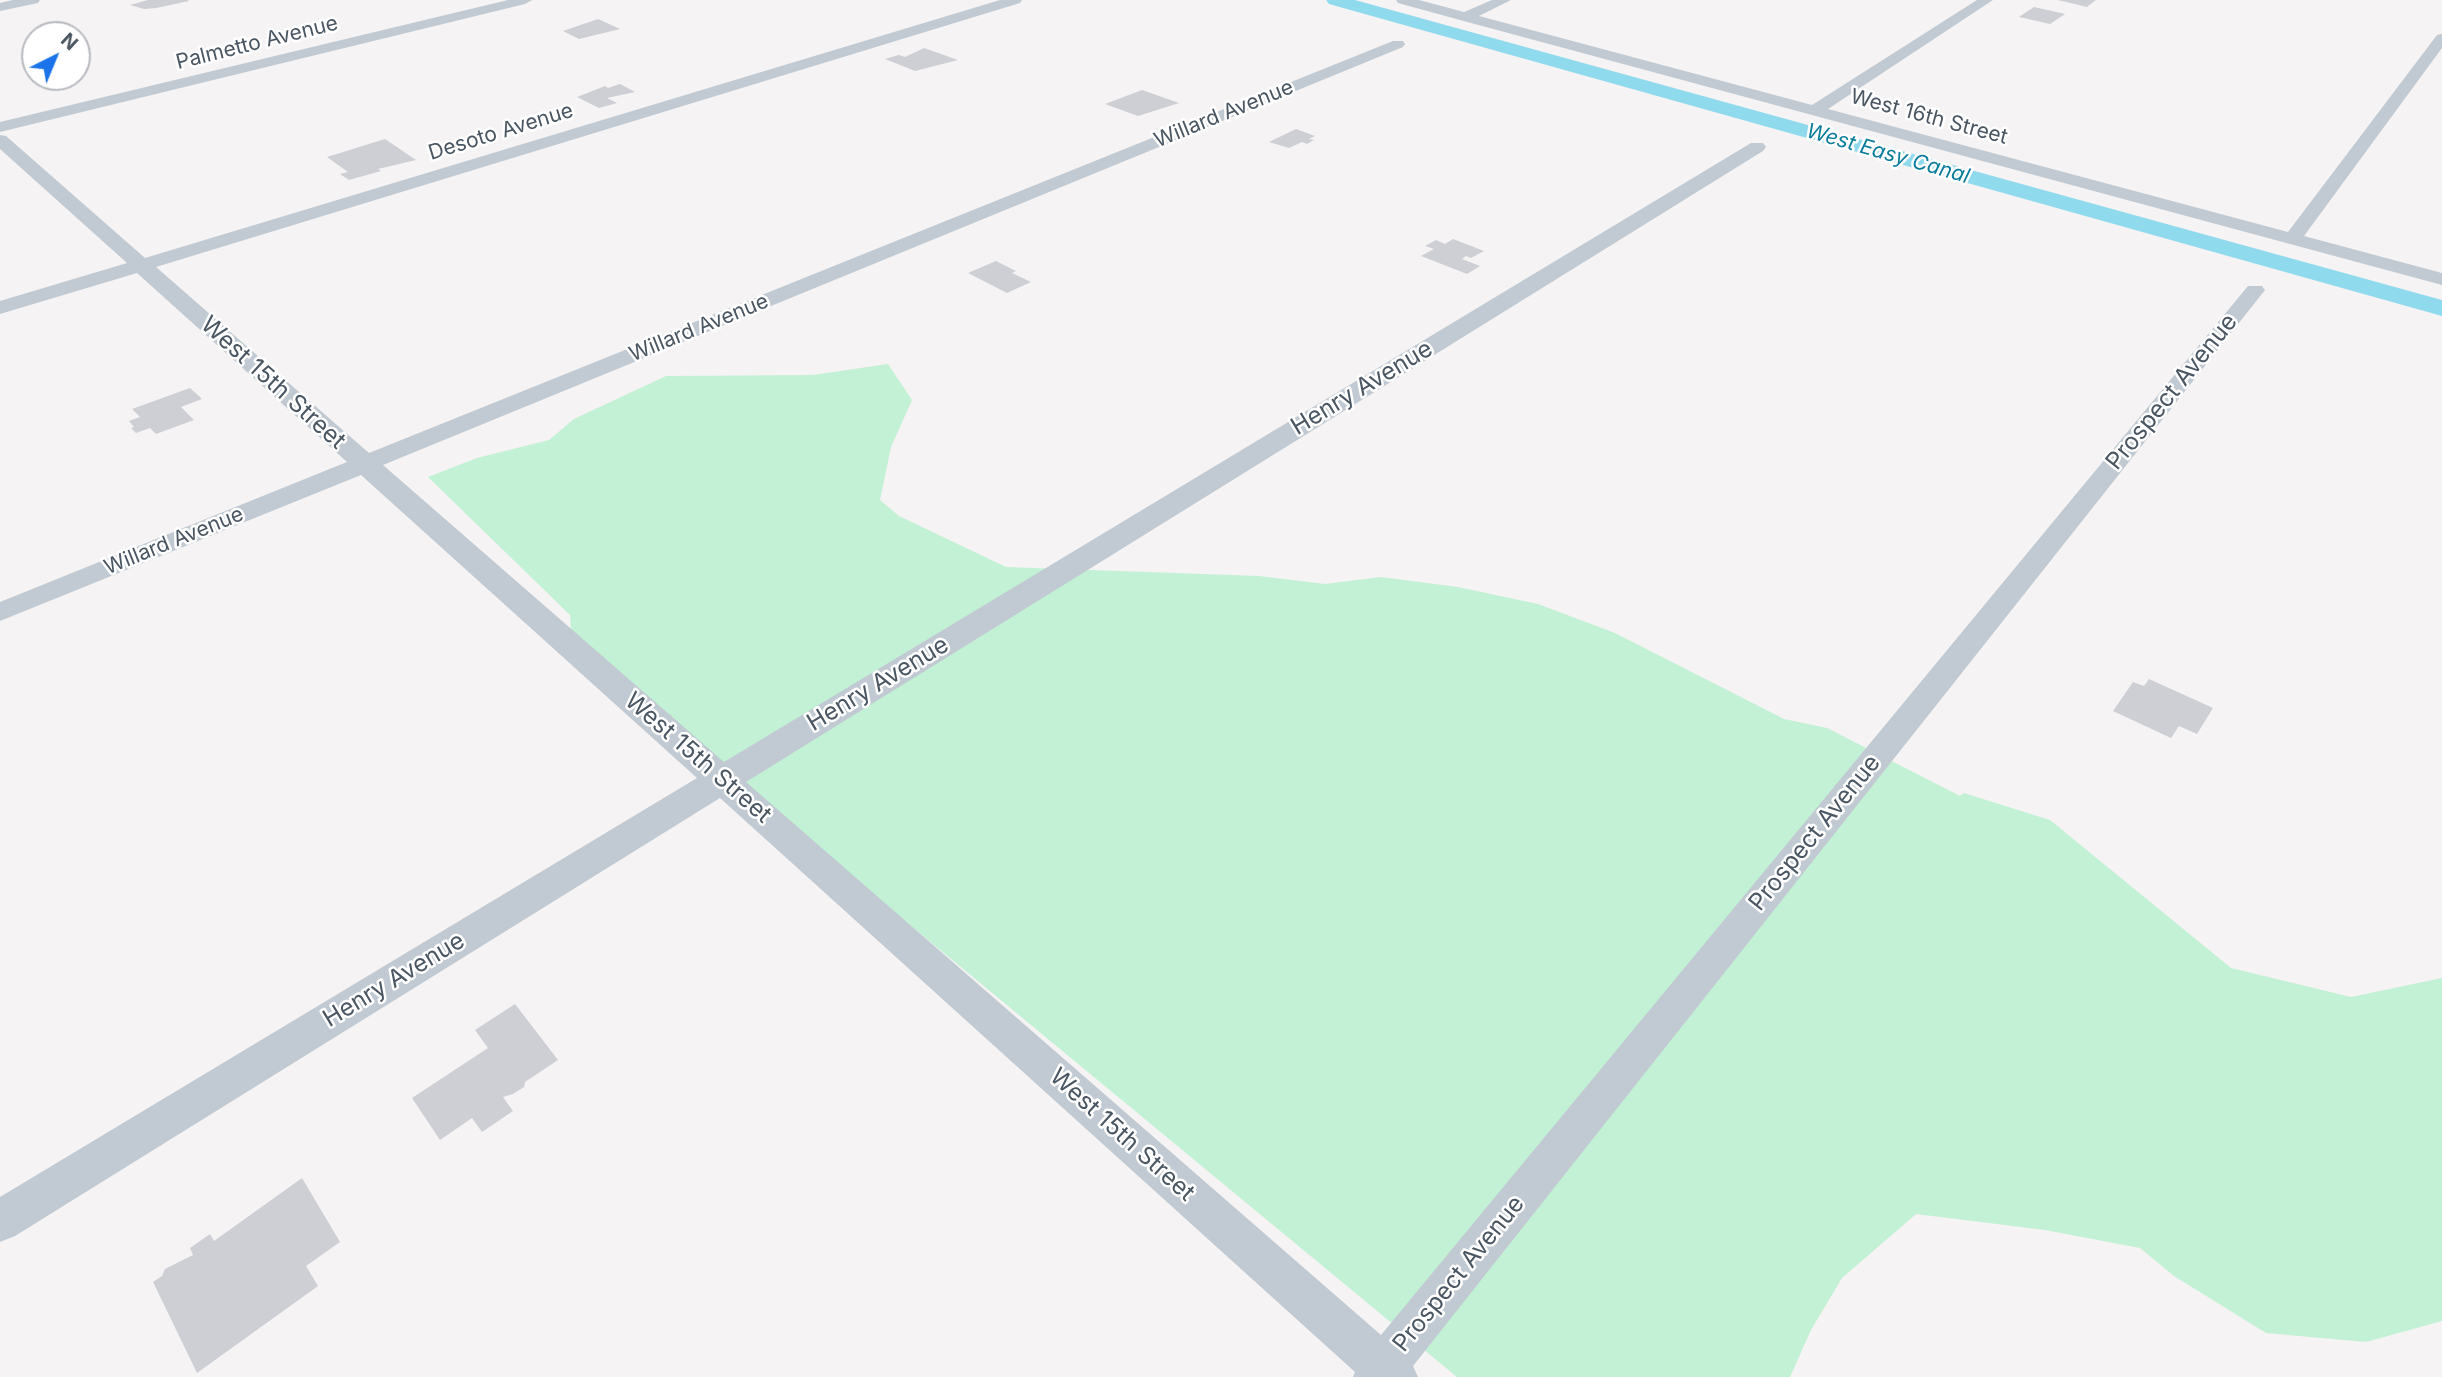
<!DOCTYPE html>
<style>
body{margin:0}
#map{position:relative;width:2442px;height:1377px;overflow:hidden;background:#f5f3f3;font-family:Inter,sans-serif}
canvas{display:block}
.north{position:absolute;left:21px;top:21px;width:70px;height:70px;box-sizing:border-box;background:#fff;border:2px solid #b7bbc0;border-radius:50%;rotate:43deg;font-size:19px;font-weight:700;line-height:28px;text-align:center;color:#4a5661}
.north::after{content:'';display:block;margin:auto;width:24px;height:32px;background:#1a73e8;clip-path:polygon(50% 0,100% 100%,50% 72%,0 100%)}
</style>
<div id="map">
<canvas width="2442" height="1377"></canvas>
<div class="north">N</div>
</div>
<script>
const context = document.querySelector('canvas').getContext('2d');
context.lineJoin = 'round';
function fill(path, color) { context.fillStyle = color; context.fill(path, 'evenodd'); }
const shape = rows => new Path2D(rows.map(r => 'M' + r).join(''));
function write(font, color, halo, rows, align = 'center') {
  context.font = font + ' Inter,sans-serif'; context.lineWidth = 5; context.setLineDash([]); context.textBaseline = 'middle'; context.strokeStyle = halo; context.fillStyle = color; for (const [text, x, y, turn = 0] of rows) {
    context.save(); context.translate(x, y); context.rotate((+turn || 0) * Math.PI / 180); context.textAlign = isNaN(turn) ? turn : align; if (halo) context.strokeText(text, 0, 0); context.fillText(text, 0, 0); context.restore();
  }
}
const green = shape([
 [888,364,912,400,891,447,880,500,899,516,1006,567,1259,576,1325,584,1381,577,1458,587,1538,604,1615,633,1784,719,1827,728,1960,796,1964,793,2050,820,2231,968,2351,997,2442,978,2442,1321,2366,1342,2266,1333,2174,1276,2140,1248,2045,1230,1916,1214,1842,1278,1811,1330,1790,1377,1457,1377,565,640,571,630,570,615,428,477,477,458,549,440,574,419,666,376,813,375]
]);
const canal = shape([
 [1326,0,1355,0,2442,300,2442,316,1329,4,1326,0]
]);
const building = shape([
 [148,0,188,0,189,1,156,8,144,9,130,5],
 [2058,0,2096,0,2087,7],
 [2034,7,2065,14,2050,24,2019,17],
 [598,19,620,29,579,39,563,31],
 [924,48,958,60,915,71,885,59,899,55,905,57],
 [620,84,635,92,607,98,617,103,599,108,577,97,605,86,608,88],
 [1142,90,1179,103,1138,116,1105,104],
 [1296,129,1315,136,1309,139,1314,140,1307,144,1302,142,1289,148,1269,142],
 [385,139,416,160,378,169,381,171,349,180,340,174,348,172,327,157],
 [1453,239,1484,251,1471,258,1466,256,1462,259,1480,266,1467,274,1421,256,1434,249,1425,246,1436,240,1445,244],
 [996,261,1016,271,1012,273,1031,282,1007,293,968,273],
 [190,388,202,399,181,407,194,420,156,434,150,428,136,433,131,428,134,427,129,421,140,417,132,409],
 [2149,679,2213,708,2197,734,2179,726,2171,738,2113,711,2133,682,2144,686],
 [515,1004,558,1060,525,1082,524,1087,513,1094,503,1097,513,1111,482,1132,472,1118,440,1140,412,1098,488,1048,475,1030],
 [302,1178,340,1242,306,1266,318,1286,197,1373,153,1282,162,1276,165,1269,193,1255,190,1248,210,1234,214,1241]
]);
const street = shape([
 [13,0,40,0,38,3,0,11,0,3,13,0],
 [508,0,532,0,525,4,0,132,0,122,508,0],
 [1000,0,1022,0,1020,3,156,267,369,453,1393,41,1403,41,1405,44,1403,47,383,465,724,762,1751,143,1763,143,1766,147,1763,151,746,782,1381,1335,2248,286,2262,286,2265,290,1413,1366,1418,1377,1353,1377,1355,1372,720,798,15,1236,0,1242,0,1197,697,778,361,475,0,621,0,602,347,462,137,273,0,314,0,301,127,263,0,149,0,135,6,136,145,258,1000,0],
 [1396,0,1419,0,1464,12,1492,0,1511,0,1479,16,1812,105,1977,0,1993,0,1828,109,2288,232,2437,35,2442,34,2442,48,2304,236,2442,273,2442,285,1460,20,1398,3,1396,0]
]);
const farStreetnames = [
 ["Palmetto Avenue",257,43,-14],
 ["Willard Avenue",1224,114,-22],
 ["West 16th Street",1929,117,15],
 ["Desoto Avenue",501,132,-17],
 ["Willard Avenue",699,328,-22],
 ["Willard Avenue",174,541,-22]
];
const farWaternames = [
 ["West Easy Canal",1888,154,16]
];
const streetNames = [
 ["West 15th Street",273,383,42],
 ["Henry Avenue",1362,388,-31],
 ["Prospect Avenue",2172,392,-51],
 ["Henry Avenue",878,684,-31],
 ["West 15th Street",698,758,41],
 ["Prospect Avenue",1815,833,-51],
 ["Henry Avenue",394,980,-31],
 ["West 15th Street",1122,1135,42],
 ["Prospect Avenue",1459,1274,-51]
];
fill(green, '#c3f1d5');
fill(canal, '#90daee');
fill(building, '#cdcfd5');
fill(street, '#c1cad2');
write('21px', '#4a5661', '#fff', farStreetnames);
write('italic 21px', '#0c7c9b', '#fff', farWaternames);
write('24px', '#4a5661', '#fff', streetNames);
</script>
